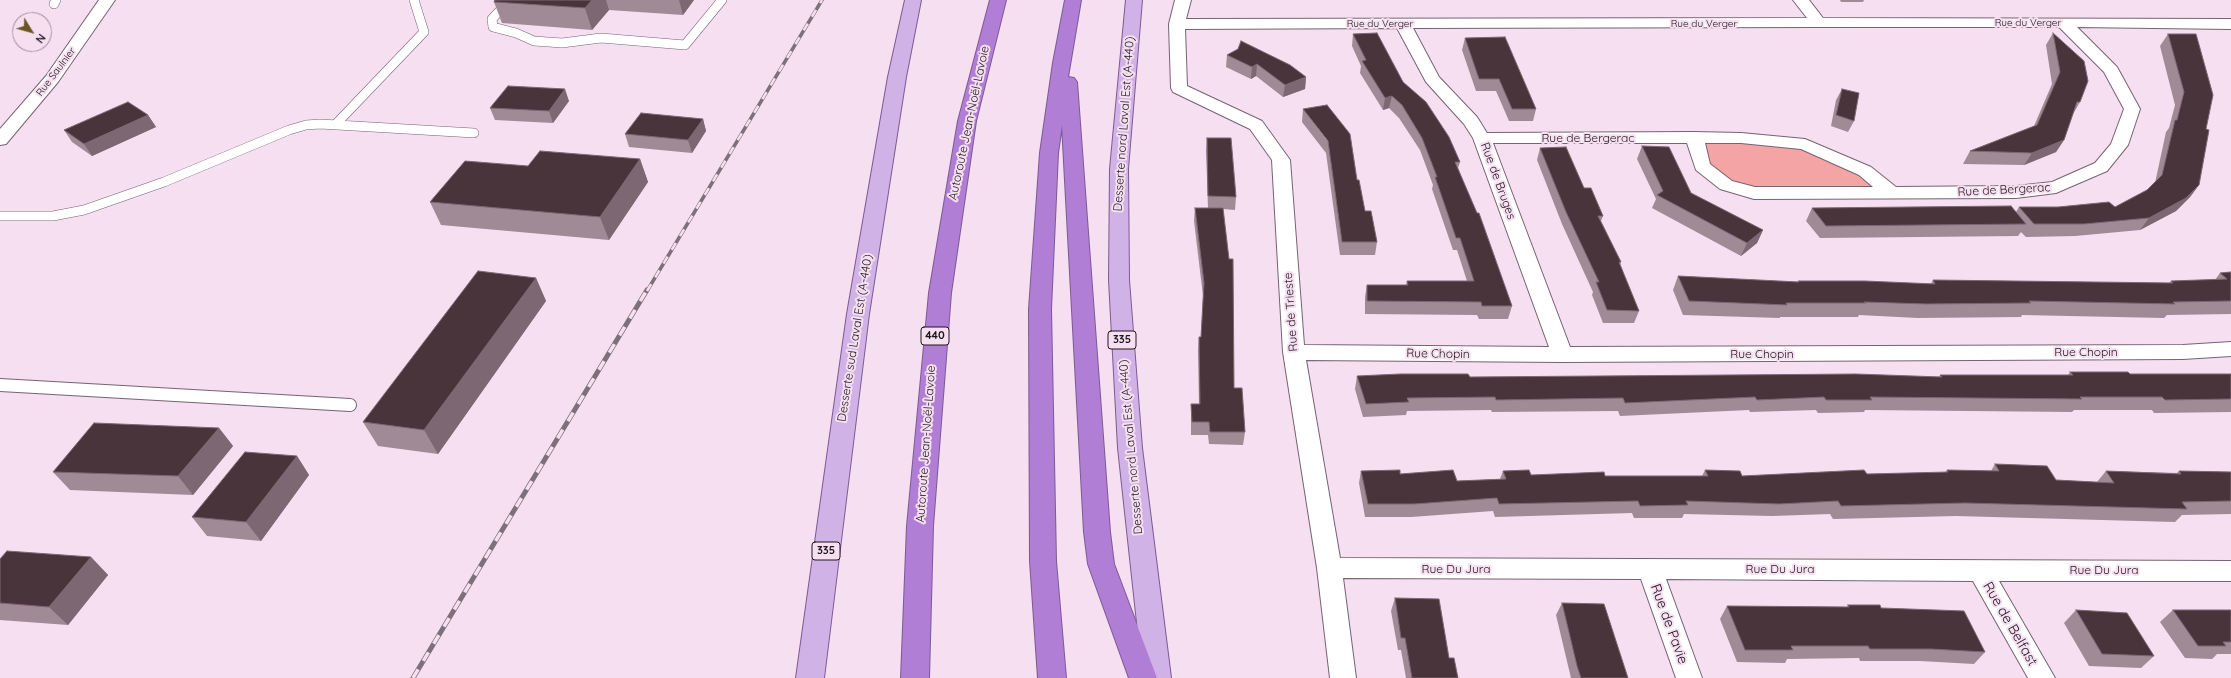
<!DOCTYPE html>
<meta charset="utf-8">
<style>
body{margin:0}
#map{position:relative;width:2231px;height:678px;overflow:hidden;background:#f5dff1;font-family:Quicksand,sans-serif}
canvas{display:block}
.north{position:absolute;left:12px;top:12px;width:40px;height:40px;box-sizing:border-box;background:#f5dff1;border:1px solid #9f8f9c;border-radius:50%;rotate:127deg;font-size:11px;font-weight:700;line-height:16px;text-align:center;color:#1e161c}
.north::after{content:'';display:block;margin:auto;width:14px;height:18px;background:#6a5524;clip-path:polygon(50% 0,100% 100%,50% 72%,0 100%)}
</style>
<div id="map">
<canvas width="2231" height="678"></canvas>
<div class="north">N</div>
</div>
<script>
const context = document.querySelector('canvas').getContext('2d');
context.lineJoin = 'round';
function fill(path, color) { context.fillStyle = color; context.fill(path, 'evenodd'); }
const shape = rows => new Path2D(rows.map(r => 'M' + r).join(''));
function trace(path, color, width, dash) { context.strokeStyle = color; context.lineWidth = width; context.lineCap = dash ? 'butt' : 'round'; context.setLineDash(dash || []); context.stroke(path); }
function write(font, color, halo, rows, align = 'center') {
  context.font = font + ' Quicksand,sans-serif'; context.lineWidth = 4; context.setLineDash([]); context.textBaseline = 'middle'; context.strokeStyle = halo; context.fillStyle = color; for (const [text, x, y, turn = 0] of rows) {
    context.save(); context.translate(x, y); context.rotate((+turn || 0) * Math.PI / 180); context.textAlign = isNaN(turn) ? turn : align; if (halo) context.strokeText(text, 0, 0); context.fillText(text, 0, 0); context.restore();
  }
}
const green = shape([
 [1694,137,1805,144,1892,193,1754,193,1702,166]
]);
const laneFar1 = shape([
 [510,0,492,19,493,27,516,33,534,41,562,43,601,38,685,45,722,0],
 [54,4,56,0],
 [335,125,424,32,414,0],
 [0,216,53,216,84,210,164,182,289,130,306,125,320,124,474,133]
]);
const lane = shape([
 [0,385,350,405]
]);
const street = shape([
 [99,0,115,0,58,82,6,144,0,145,0,129,46,76,99,0],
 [1175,0,1191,0,1186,19,1807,18,1793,0,1809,0,1823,18,2231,19,2231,29,2077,27,2117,67,2140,109,2128,145,2107,171,2056,193,2016,198,1754,199,1720,189,1696,170,1687,143,1493,143,1570,347,2183,345,2231,342,2231,356,2183,359,1562,362,1306,360,1340,558,2231,561,2231,581,1999,581,2055,678,2028,678,1973,581,1666,579,1702,678,1676,678,1641,579,1343,578,1356,678,1330,678,1317,568,1283,352,1272,160,1250,129,1173,92,1171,88,1169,24,1175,0],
 [1814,27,2059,27,2104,72,2124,109,2111,144,2095,163,2052,182,2016,186,1896,187,1871,167,1805,139,1741,133,1694,132,1487,133,1477,117,1439,77,1413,28,1814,27],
 [1397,28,1426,82,1464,124,1473,138,1549,347,1304,345,1290,160,1262,121,1187,86,1185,29,1397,28],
 [1705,143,1741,143,1801,149,1859,175,1873,187,1755,187,1732,181,1710,164,1705,143]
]);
const primary = shape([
 [905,0,921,0,906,77,869,314,824,678,796,678,847,314,888,77,905,0],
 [1126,0,1142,0,1128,169,1129,280,1142,448,1171,678,1143,678,1118,448,1109,280,1110,169,1126,0]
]);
const highway = shape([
 [990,0,1006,0,976,121,951,293,933,526,929,678,901,678,907,526,929,293,958,121,990,0],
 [1065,0,1081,0,1068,77,1074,78,1077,82,1110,532,1114,564,1157,678,1129,678,1088,564,1084,532,1062,125,1058,153,1051,309,1056,561,1066,678,1038,678,1030,561,1029,309,1040,153,1053,63,1065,0]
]);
const railFar1 = shape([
 [647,291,822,0]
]);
const rail = shape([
 [413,678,647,290]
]);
const wall = shape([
 [495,0,694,0,683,15,609,10,592,30,502,23,494,2],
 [1840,0,1864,0,1863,2,1841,2],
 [2053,33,2080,102,2073,114,2064,140,2056,152,2024,165,1963,164,1970,151,2034,126,2052,84,2046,45],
 [1353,34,1403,82,1460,162,1458,168,1512,306,1508,319,1479,319,1477,315,1365,314,1365,297,1367,285,1406,285,1407,281,1467,281,1457,250,1453,250,1432,189,1433,185,1420,150,1399,118,1389,108,1383,110,1360,73,1361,66,1352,46],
 [2168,34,2206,129,2199,185,2190,197,2176,211,2140,230,2075,236,2026,237,2021,232,2018,236,1820,238,1806,221,1812,208,2016,212,2019,207,2115,207,2147,190,2155,183,2166,132,2169,128,2175,105,2160,46],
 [1465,38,1536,109,1533,121,1509,121,1496,91,1476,91,1462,50],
 [1227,55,1306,77,1305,89,1283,97,1256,76,1251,79,1226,67],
 [1842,89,1854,121,1848,132,1831,126,1836,100],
 [569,101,553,123,495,120,490,108],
 [1303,109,1357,180,1365,211,1377,242,1375,255,1340,255,1326,153,1302,122],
 [148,115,156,127,92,156,72,142,64,130],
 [703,119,706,131,692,153,629,147,625,134],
 [1207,138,1236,197,1235,210,1223,209,1234,388,1245,432,1243,445,1209,444,1208,435,1191,435,1191,404,1199,404,1198,350,1199,337,1201,337,1203,296,1194,221,1195,208,1208,208,1206,151],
 [1642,146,1691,193,1763,230,1757,243,1741,256,1652,208,1656,199,1637,159],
 [1540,148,1584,188,1603,216,1601,221,1621,262,1620,265,1639,311,1634,323,1603,323,1592,295,1593,292,1562,224,1537,160],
 [640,159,648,182,609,240,441,225,430,202,528,166],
 [2231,272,2231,314,2167,315,2164,318,2022,315,2021,317,1918,318,1859,315,1858,317,1780,317,1780,318,1683,315,1673,290,1678,276,1798,282,1798,281,1931,284,1933,280,2169,283,2171,281,2215,280,2220,273],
 [536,278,546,301,438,454,378,446,363,422],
 [2070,372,2130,374,2231,374,2231,412,2154,413,2152,410,2074,410,2072,412,1865,410,1864,412,1818,413,1816,410,1750,412,1749,410,1620,416,1618,411,1492,412,1491,410,1407,411,1406,415,1363,417,1355,389,1357,376,1470,377,1939,377,1940,375,2068,375],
 [219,428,233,446,193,495,70,490,53,472],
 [297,456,309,475,261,541,207,536,192,517],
 [1995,464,2056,480,2097,482,2106,471,2177,473,2179,471,2231,472,2231,514,2182,515,2175,522,1956,516,1833,519,1830,514,1772,516,1684,514,1682,518,1634,518,1632,513,1495,517,1493,511,1411,517,1365,517,1359,483,1361,471,1400,474,1457,481,1500,479,1503,471,1531,475,1605,476,1702,476,1705,470,1742,476,1867,474,1945,473,1947,470,1991,471],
 [91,557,108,575,68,625,0,620,0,559],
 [1395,598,1449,658,1458,678,1406,678,1401,650,1398,650,1391,611],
 [1562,603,1628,678,1571,678,1556,615],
 [1848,605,1881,608,1985,652,1974,664,1920,661,1860,661,1859,658,1787,659,1785,663,1737,662,1720,619,1727,606,1847,607],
 [2076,610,2154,656,2141,668,2089,666,2064,623],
 [2173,610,2231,610,2231,654,2217,654,2212,659,2185,658,2160,622]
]);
const shadedWall = shape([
 [592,0,606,0,609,10,592,30,585,8],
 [679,0,694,0,683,15],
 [1257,64,1256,76,1251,79,1252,67],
 [1306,77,1305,89,1283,97,1285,85],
 [565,89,569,101,553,123,549,111],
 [1392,96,1389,108,1383,110,1385,98],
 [148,115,156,127,92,156,84,144],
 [703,119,706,131,692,153,688,140],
 [2064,140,2056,152,2024,165,2032,153],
 [640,159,648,182,609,240,600,217],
 [2199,185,2190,197,2176,211,2140,230,2149,218],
 [1763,230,1757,243,1741,256,1747,243],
 [536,278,546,301,438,454,424,430],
 [219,428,233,446,193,495,178,476],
 [297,456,309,475,261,541,246,522],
 [91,557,108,575,68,625,49,607]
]);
const building = shape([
 [495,0,592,0,585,8,494,2,495,0],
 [1377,33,1403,82,1426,102,1449,137,1460,162,1455,162,1477,213,1479,213,1512,306,1482,306,1481,302,1367,301,1367,285,1408,285,1407,281,1474,281,1460,238,1456,238,1435,177,1437,177,1422,138,1402,105,1392,96,1385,98,1362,61,1366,60,1353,34,1377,33],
 [2053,33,2084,61,2088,81,2080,102,2077,102,2064,140,2032,153,1970,151,2037,125,2060,72,2053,33],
 [2168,34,2196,34,2213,95,2206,129,2209,130,2199,185,2186,198,2149,218,2084,224,2034,224,2019,207,2058,207,2109,202,2115,207,2147,190,2162,175,2175,120,2177,120,2184,92,2168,34],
 [1505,37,1536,109,1512,109,1499,79,1479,79,1465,38,1505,37],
 [1241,41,1290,65,1306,77,1285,85,1257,64,1252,67,1227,55,1238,49,1241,41],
 [508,86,565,89,549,111,490,108,508,86],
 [1842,89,1859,93,1854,121,1836,115,1842,89],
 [128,102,148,115,84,144,64,130,128,102],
 [1327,105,1350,134,1357,180,1359,180,1365,211,1371,211,1377,242,1342,242,1328,141,1303,109,1327,105],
 [641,113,703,119,688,140,625,134,641,113],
 [1207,138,1231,138,1236,197,1208,196,1207,138],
 [1642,146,1669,147,1691,193,1763,230,1747,243,1657,195,1663,191,1642,146],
 [1566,147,1584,188,1591,188,1603,216,1598,216,1621,262,1619,262,1639,311,1607,310,1596,282,1599,282,1566,212,1540,148,1566,147],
 [540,151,640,159,600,217,430,202,465,161,528,166,540,151],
 [2011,206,2026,224,1826,226,1812,208,2011,206],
 [1195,208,1223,208,1229,259,1233,259,1234,388,1242,388,1245,432,1210,432,1209,422,1192,422,1191,404,1200,404,1199,337,1201,337,1204,283,1195,208],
 [478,271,536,278,424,430,363,422,478,271],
 [2231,272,2231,301,2173,302,2175,304,2029,301,2031,303,1926,304,1864,302,1866,303,1786,303,1787,305,1689,301,1678,276,1799,282,1798,281,1865,281,1935,284,1933,280,2173,283,2171,281,2227,279,2220,273,2231,272],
 [2070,372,2128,372,2130,374,2231,374,2231,399,2165,400,2162,397,2080,397,2082,399,1870,397,1872,400,1826,400,1824,397,1757,400,1755,397,1625,403,1623,398,1496,400,1495,397,1407,398,1409,402,1366,404,1357,376,1400,374,1468,374,1470,377,1856,374,1942,377,1940,375,2073,375,2070,372],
 [94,423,219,428,178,476,53,472,94,423],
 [245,452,297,456,246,522,192,517,245,452],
 [1995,464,2047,466,2056,480,2114,483,2106,471,2181,474,2179,471,2231,472,2231,501,2182,502,2187,509,1965,503,1841,506,1838,501,1779,504,1686,501,1688,505,1640,506,1638,501,1499,504,1497,498,1414,504,1368,504,1361,471,1400,470,1400,474,1453,470,1457,481,1506,479,1503,471,1529,470,1531,475,1604,472,1605,476,1708,476,1705,470,1740,471,1742,476,1864,470,1867,474,1948,472,1947,470,1999,471,1995,464],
 [7,551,91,557,49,607,0,603,0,559,7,551],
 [1395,598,1439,599,1449,658,1454,658,1458,678,1412,678,1405,638,1401,638,1395,598],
 [1562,603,1604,604,1628,678,1581,678,1577,666,1562,603],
 [1848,605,1880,605,1881,608,1964,611,1985,652,1931,649,1870,649,1868,646,1791,646,1793,650,1745,650,1727,606,1849,607,1848,605],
 [2076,610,2127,613,2154,656,2102,654,2076,610],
 [2173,610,2231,610,2231,642,2223,642,2226,646,2198,646,2173,610]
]);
const farStreetnames = [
 ["Rue du Verger",2028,23],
 ["Rue du Verger",1380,24],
 ["Rue du Verger",1704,24],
 ["Rue Saulnier",56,72,-53]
];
const shields = [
 [935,336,28],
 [1122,340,28],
 [826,551,28]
];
const shieldNames = [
 ["440",935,336],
 ["335",1122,340],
 ["335",826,551]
];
const streetNames = [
 ["Autoroute Jean-Noël-Lavoie",969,123,-78],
 ["Desserte nord Laval Est (A-440)",1124,124,-86],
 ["Rue de Bergerac",1588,138],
 ["Rue de Bruges",1498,181,70],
 ["Rue de Bergerac",2004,190,-3],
 ["Rue de Trieste",1291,312,-94],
 ["Desserte sud Laval Est (A-440)",855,338,-81],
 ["Rue Chopin",2086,352],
 ["Rue Chopin",1438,354,1],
 ["Rue Chopin",1762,354],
 ["Autoroute Jean-Noël-Lavoie",926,444,-86],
 ["Desserte nord Laval Est (A-440)",1131,447,-95],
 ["Rue Du Jura",1456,569],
 ["Rue Du Jura",1780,569],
 ["Rue Du Jura",2104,570]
];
const nearStreetnames = [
 ["Rue de Pavie",1669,624,70],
 ["Rue de Belfast",2010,624,60]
];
fill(green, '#f4a4a5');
trace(laneFar1, '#766372', 10);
trace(lane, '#766372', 14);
trace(street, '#766372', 2);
trace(primary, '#7d5a94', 2);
trace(highway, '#7d5a94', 2);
trace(laneFar1, '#fff', 9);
trace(lane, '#fff', 12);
fill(street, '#fff');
fill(primary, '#d0b2e6');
fill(highway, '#b07ed5');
trace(railFar1, '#7e707b', 3.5);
trace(rail, '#7e707b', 5);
trace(railFar1, '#f5dff1', 2.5, [8]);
trace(rail, '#f5dff1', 3.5, [10]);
fill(wall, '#a08a96');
fill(shadedWall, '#7d6772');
fill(building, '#4a343c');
trace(building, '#7d6772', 1);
write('10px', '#1e161c', '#f5dff1', farStreetnames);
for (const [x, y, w] of shields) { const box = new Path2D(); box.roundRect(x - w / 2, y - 9, w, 18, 3); context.fillStyle = '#f5dff1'; context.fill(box); trace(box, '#1e161c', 1); }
write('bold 11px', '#1e161c', null, shieldNames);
write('12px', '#1e161c', '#f5dff1', streetNames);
write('14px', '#1e161c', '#f5dff1', nearStreetnames);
</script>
